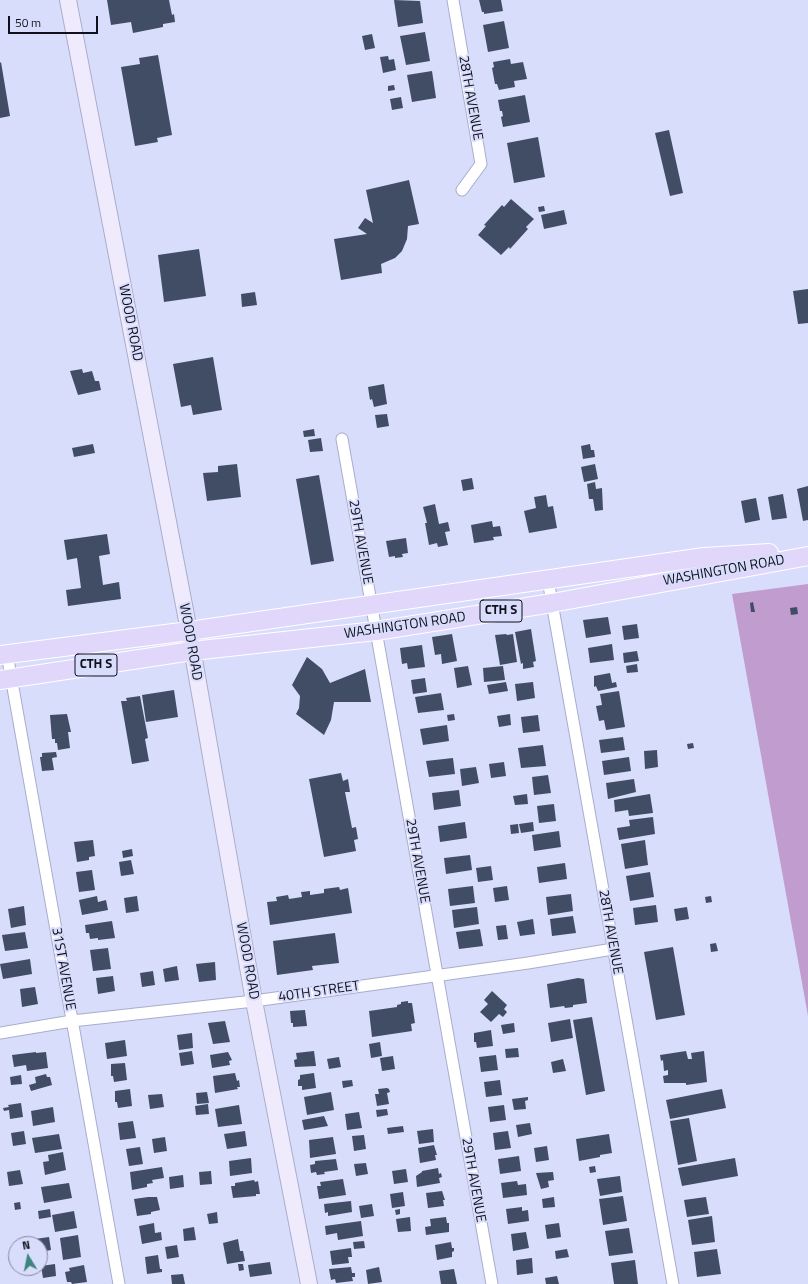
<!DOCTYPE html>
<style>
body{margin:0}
#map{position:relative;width:808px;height:1284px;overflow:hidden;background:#d9ddfc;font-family:"Titillium Web",sans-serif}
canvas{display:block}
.north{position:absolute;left:8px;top:1236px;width:40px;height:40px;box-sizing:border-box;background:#d9ddfc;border:1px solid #888ba2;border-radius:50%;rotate:350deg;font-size:11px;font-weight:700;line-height:16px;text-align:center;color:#0f101b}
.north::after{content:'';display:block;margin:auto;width:14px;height:18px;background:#3d857f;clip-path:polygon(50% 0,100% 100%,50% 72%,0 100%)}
.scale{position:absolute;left:8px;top:16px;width:90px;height:18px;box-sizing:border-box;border:2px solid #0f101b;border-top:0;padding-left:5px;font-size:12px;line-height:14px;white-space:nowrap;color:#0f101b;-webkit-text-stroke:3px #d9ddfc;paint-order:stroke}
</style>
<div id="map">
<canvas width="808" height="1284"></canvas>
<div class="north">N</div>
<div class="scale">50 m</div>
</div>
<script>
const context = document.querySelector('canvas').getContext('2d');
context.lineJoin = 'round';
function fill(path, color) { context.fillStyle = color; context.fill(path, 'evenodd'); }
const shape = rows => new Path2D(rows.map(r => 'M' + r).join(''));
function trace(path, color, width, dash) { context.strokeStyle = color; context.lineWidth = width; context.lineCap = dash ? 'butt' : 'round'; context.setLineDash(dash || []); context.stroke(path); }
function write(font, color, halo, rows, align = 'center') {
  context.font = font + ' "Titillium Web",sans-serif'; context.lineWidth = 4; context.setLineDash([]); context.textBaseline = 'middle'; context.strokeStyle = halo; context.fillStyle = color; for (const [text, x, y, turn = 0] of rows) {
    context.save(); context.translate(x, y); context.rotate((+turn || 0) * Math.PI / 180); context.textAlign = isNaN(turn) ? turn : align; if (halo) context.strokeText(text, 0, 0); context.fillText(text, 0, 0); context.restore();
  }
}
const green = shape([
 [808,584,808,1016,732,594]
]);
const building = shape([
 [107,0,169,0,172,15,174,14,175,22,163,24,163,27,133,33,131,22,111,25],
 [394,0,420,1,423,23,398,27],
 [479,0,501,0,503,11,484,14,484,12,482,12],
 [504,21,509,48,488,52,483,25],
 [425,32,430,61,406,65,400,36],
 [372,34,375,48,365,50,362,36],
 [158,55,172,135,157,138,158,142,135,146,121,67,140,64,139,58],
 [388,56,389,60,394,59,396,70,383,73,380,57],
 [510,59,511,64,523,62,527,79,514,81,515,87,499,90,497,84,495,84,492,68,494,67,493,62],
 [1,62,10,116,0,118,0,63],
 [432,71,436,98,412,102,407,75],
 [394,85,395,90,388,91,388,86],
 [525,95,530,122,503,127,501,117,503,116,502,111,500,111,498,100],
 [401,97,403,108,392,110,390,99],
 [669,130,683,193,670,196,655,133],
 [538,137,545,177,514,183,507,143],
 [409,180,419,224,408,226,407,239,402,251,395,258,381,264,382,273,341,280,334,239,367,234,358,228,365,218,373,223,366,190],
 [511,199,534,219,526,227,528,229,510,249,509,247,501,255,478,235,486,226,484,225,502,205,504,207],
 [544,206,545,211,539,212,538,207],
 [564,210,567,224,544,229,541,215],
 [199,249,206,296,164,302,158,255],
 [808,289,808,323,798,324,793,291],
 [255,292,257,305,242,307,241,294],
 [213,357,222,410,193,415,191,405,181,407,173,364],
 [82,369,83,373,92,371,95,381,99,381,101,390,78,395,70,371],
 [384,384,387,404,374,407,372,399,370,400,368,387],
 [387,414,389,426,377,428,375,415],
 [314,429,315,436,304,437,303,431],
 [321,438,323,451,310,452,308,440],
 [93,444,95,453,74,457,72,448],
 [590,444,591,450,594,450,595,457,583,459,581,446],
 [237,464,241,497,207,501,203,473,218,472,218,466],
 [595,464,598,479,584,482,581,467],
 [319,475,334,561,311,565,296,479],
 [472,478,474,489,463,491,461,480],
 [595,482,596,489,602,488,603,510,595,511,593,499,589,499,587,484],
 [808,486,808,520,803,521,797,489],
 [783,494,787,518,772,520,768,497],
 [546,495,548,507,553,506,557,528,529,533,524,511,536,508,534,497],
 [756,498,760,520,745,523,741,501],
 [435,504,439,524,448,522,450,531,445,532,448,545,438,547,437,543,429,545,425,523,427,523,423,507],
 [492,521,493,527,500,526,502,536,493,537,494,540,474,543,471,525],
 [107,534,110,554,99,556,103,585,119,582,121,599,68,606,66,590,81,588,77,558,67,560,64,540],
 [406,538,408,553,402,554,403,557,395,558,395,556,389,557,386,541],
 [753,602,755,612,751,612,750,603],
 [797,607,798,614,791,615,790,608],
 [608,617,611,634,586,638,583,620],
 [637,624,639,638,624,640,622,626],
 [531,629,536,661,533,662,534,667,523,669,523,663,521,664,515,632],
 [452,634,457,661,442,664,441,654,435,655,432,637],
 [506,634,507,635,513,634,517,662,500,665,495,635],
 [612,644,614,660,590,663,588,648],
 [422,645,425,667,408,669,407,663,402,664,400,648],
 [637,651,639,661,624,663,623,653],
 [307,657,322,669,330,683,365,669,371,702,334,702,331,720,324,735,296,714,299,708,300,696,292,685],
 [637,664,638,672,627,673,626,666],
 [468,666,472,685,457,688,454,668],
 [503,666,505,680,484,682,483,668],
 [610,673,612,683,616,682,617,687,598,691,596,686,594,687,594,676],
 [425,678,427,692,413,694,411,680],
 [506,682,508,691,489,694,487,685],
 [533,682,535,698,517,701,515,684],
 [174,690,178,717,146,722,142,695],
 [619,691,625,727,606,730,604,720,599,721,596,706,602,705,600,694],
 [441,693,444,710,418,713,415,697],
 [140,696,148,738,145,739,149,761,132,764,121,701,127,701,126,698],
 [67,714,71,732,68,732,70,748,58,750,57,743,55,743,55,739,52,739,50,715],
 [454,714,455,720,448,721,447,715],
 [510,714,511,725,499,727,497,716],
 [538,715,540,731,523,733,521,717],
 [447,725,449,741,423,745,420,729],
 [623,737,625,750,601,753,599,740],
 [693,743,694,748,688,749,687,744],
 [543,745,546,766,521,768,518,748],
 [657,750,658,767,645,769,644,751],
 [56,752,57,757,52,758,54,770,42,771,40,757,42,757,42,753],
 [629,757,631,771,604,775,602,761],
 [453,758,455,774,429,777,426,761],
 [504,762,506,776,491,778,489,764],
 [476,767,479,783,462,786,460,769],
 [341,773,343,781,348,779,350,792,345,792,352,828,356,827,358,839,354,840,356,851,324,857,309,779],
 [548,775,551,793,534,795,532,777],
 [634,779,636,792,608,799,606,783],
 [459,790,461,806,434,810,432,793],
 [527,794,528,804,515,805,513,796],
 [650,794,653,813,629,816,628,810,615,812,614,800],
 [554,804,556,821,539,823,537,806],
 [653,817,655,834,619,840,617,828,630,826,629,820],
 [465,822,467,838,440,842,438,826],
 [533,822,534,831,521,833,519,824],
 [518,824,519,833,511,834,510,825],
 [559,831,561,847,534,851,532,835],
 [93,840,95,856,89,857,89,860,77,862,74,842],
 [645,840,648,865,625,869,621,844],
 [132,849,133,856,123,858,122,851],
 [470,855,472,870,446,874,444,858],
 [131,860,134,874,121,876,119,862],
 [565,863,567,879,539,883,537,867],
 [491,866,493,880,478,882,476,868],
 [92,870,95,890,79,892,76,872],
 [650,872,654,897,630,901,626,876],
 [473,886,475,903,450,906,448,889],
 [507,886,509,900,495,902,493,888],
 [339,887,340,890,348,888,352,913,270,925,267,902,277,901,276,897,288,895,289,899,302,897,301,892,310,891,310,895,324,893,324,889],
 [571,894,573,911,548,915,546,897],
 [97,896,98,902,106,900,108,910,82,915,79,900],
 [137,896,139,911,126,913,124,898],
 [711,896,712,902,706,903,705,897],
 [656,905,658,922,635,925,633,908],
 [24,906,26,925,11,928,8,909],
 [477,907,479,924,454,928,452,910],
 [687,907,689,919,676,921,674,909],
 [573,916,576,933,552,936,550,919],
 [533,919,535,934,520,936,517,922],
 [112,921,115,938,98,940,98,938,90,939,89,933,86,933,85,925],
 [506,925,508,939,498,940,496,926],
 [480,929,483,946,459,949,456,932],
 [25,932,28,948,5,951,2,935],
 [335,933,339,963,312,966,313,970,277,975,273,941],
 [716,943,718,951,711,952,710,944],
 [673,947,685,1015,656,1020,644,952],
 [108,948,111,969,93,971,90,950],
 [30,959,32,974,3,979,0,964],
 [215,962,216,980,199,982,196,964],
 [177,966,179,980,165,982,163,969],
 [153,971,155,985,142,987,140,973],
 [113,976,115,991,98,994,96,978],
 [578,978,584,979,587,1003,573,1005,573,1007,565,1008,564,1006,550,1008,547,984],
 [35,987,38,1004,22,1007,20,989],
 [492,991,507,1005,504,1009,507,1012,503,1017,499,1014,491,1022,480,1012,488,1004,484,1000],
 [408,1001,408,1003,412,1003,415,1023,411,1024,412,1031,372,1037,369,1011,397,1007,397,1005,401,1004,401,1002],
 [305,1010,307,1026,293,1027,293,1023,291,1023,290,1011],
 [592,1017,605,1091,586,1095,573,1020],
 [570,1019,573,1038,551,1042,548,1023],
 [225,1021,230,1042,213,1044,208,1023],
 [514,1023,515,1032,503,1034,501,1025],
 [491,1030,493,1046,477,1048,476,1042,474,1042,474,1033],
 [192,1033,193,1048,179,1050,177,1035],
 [125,1040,127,1056,107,1059,105,1043],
 [380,1042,382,1056,371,1058,369,1044],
 [518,1048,519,1057,506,1058,505,1049],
 [192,1051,194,1064,181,1066,179,1053],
 [314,1051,316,1066,295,1067,294,1060,297,1059,296,1053],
 [686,1051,688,1059,692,1059,691,1053,704,1051,707,1082,686,1085,686,1083,664,1083,663,1076,668,1075,668,1070,664,1071,663,1060,661,1061,660,1055],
 [36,1052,36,1053,46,1052,48,1068,27,1071,26,1065,14,1067,12,1055],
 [228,1052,232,1060,229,1061,230,1065,212,1068,210,1055],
 [496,1055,498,1070,481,1072,479,1057],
 [393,1056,395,1069,382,1071,380,1058],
 [339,1057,341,1067,329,1069,327,1059],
 [563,1059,566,1071,553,1073,551,1062],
 [125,1063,127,1080,114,1082,113,1076,111,1076,111,1064],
 [235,1073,237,1081,239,1080,240,1087,237,1087,238,1089,215,1093,213,1076],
 [314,1073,316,1088,302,1090,302,1086,298,1086,298,1080,300,1079,300,1075],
 [46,1074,47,1077,50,1077,52,1085,31,1091,29,1085,36,1083,35,1077],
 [21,1075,22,1084,11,1085,10,1077],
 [352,1080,353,1086,343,1088,342,1081],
 [500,1080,502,1095,486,1097,484,1082],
 [387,1088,389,1089,390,1092,387,1093,389,1104,377,1106,375,1094,379,1094,378,1089],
 [130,1089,132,1106,118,1108,117,1102,115,1102,115,1091],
 [722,1089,726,1108,670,1119,666,1100],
 [207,1092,209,1103,197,1104,196,1093],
 [331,1092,334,1110,307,1115,304,1097],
 [162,1094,164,1107,150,1109,148,1095],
 [528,1097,528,1100,525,1101,526,1109,514,1110,512,1099],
 [21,1103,23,1117,10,1119,9,1110,4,1111,3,1108,9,1107,8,1105],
 [208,1104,209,1114,196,1115,195,1106],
 [239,1105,242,1124,218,1127,215,1109],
 [504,1105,506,1120,490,1122,488,1107],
 [53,1107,55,1122,33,1126,31,1111],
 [387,1109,388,1115,377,1117,376,1110],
 [359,1112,362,1128,347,1130,345,1114],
 [324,1116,328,1126,304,1130,302,1120],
 [689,1118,697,1161,678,1165,670,1121],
 [133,1121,136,1138,120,1140,118,1123],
 [530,1123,532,1134,518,1137,516,1125],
 [403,1126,404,1132,388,1134,387,1128],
 [433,1129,434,1142,419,1144,417,1131],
 [24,1131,26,1144,13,1146,11,1133],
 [245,1131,247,1146,227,1149,224,1134],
 [508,1131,511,1148,495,1150,493,1133],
 [59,1134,62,1149,35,1153,32,1138],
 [609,1134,612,1153,600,1155,600,1157,579,1161,576,1139],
 [364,1135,366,1149,354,1151,352,1136],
 [165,1137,167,1151,154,1153,152,1139],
 [333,1137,336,1154,310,1158,309,1140],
 [434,1145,437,1155,435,1155,436,1160,420,1163,418,1148],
 [547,1146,549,1160,536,1162,534,1148],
 [140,1147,143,1164,129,1166,126,1149],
 [63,1152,66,1170,45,1175,43,1162,49,1161,48,1155],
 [519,1156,521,1171,500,1174,498,1159],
 [251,1158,252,1173,230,1176,229,1161],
 [735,1158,738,1176,682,1186,678,1168],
 [336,1159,338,1170,324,1172,325,1174,317,1175,316,1172,311,1173,310,1165,315,1164,315,1161],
 [366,1163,368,1174,356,1176,354,1164],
 [595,1166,596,1172,590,1173,589,1167],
 [162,1167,164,1178,152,1180,153,1183,147,1184,147,1187,132,1190,130,1172],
 [438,1168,439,1174,441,1173,442,1177,439,1178,440,1183,417,1187,416,1176,422,1172,422,1171],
 [406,1169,408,1182,394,1184,392,1171],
 [20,1170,23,1184,9,1186,7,1172],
 [211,1171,212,1184,200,1185,199,1172],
 [553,1172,554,1180,548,1181,549,1187,541,1189,536,1173],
 [183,1175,184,1187,170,1189,169,1177],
 [620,1176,622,1192,600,1196,597,1179],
 [343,1179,346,1195,319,1199,317,1186,321,1186,320,1182],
 [254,1180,255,1182,258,1181,260,1194,256,1194,256,1196,233,1198,231,1186,235,1186,235,1183],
 [517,1181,518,1185,526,1184,527,1195,503,1198,501,1183],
 [69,1183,72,1198,44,1203,41,1187],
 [442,1191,445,1200,443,1200,444,1206,428,1208,426,1193],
 [403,1192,405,1206,392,1208,390,1194],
 [623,1196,627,1221,603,1225,599,1199],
 [148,1197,157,1197,160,1210,151,1212,151,1214,137,1216,134,1199],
 [554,1197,555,1207,543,1208,542,1199],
 [706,1197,709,1214,687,1217,684,1200],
 [351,1201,352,1212,328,1216,328,1212,325,1213,324,1204],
 [20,1202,21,1209,15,1210,14,1203],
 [372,1204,374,1216,361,1218,359,1206],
 [522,1207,522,1211,528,1210,529,1221,508,1224,506,1209],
 [50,1209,51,1217,39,1219,38,1211],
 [400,1209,400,1214,396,1215,395,1210],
 [74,1211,77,1228,55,1232,52,1215],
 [217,1212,218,1223,209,1224,207,1214],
 [712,1216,715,1242,692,1245,688,1220],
 [410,1217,411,1231,398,1232,396,1219],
 [446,1217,447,1223,449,1223,449,1232,426,1235,425,1227,431,1226,430,1219],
 [361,1221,363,1236,338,1240,337,1233,326,1235,325,1226],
 [154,1223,155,1233,161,1232,162,1240,142,1244,139,1226],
 [559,1223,561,1237,547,1239,545,1225],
 [194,1227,196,1240,184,1241,183,1229],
 [629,1228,633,1253,609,1256,605,1231],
 [526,1232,529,1248,513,1251,511,1234],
 [78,1235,81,1257,63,1260,60,1238],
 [49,1237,51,1250,40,1252,40,1244,36,1244,35,1239],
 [238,1239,240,1251,243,1251,245,1261,227,1264,223,1243],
 [364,1241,365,1248,354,1249,353,1242],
 [451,1242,452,1248,454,1248,454,1251,452,1252,452,1257,437,1260,435,1245],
 [177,1245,179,1257,167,1259,165,1247],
 [351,1248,352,1257,348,1257,349,1263,332,1265,330,1251],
 [567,1249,569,1257,556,1259,555,1251],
 [717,1249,721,1274,697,1277,694,1252],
 [158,1255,160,1269,162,1269,162,1272,147,1274,145,1257],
 [532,1258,533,1273,517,1275,516,1260],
 [635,1260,638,1284,614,1284,611,1263],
 [270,1262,272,1274,250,1277,248,1265],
 [55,1264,56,1276,43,1278,41,1266],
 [238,1264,243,1264,244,1270,239,1271],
 [84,1265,87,1282,72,1284,71,1282,67,1282,65,1272,70,1271,69,1268],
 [351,1267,352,1273,355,1273,355,1277,352,1277,353,1281,336,1283,335,1279,331,1280,329,1269],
 [379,1267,382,1282,368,1284,366,1270],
 [454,1269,457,1284,441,1284,439,1271],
 [183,1274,185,1284,172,1284,171,1275],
 [557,1276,559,1284,546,1284,545,1278]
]);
const street = shape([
 [453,0,481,164,462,190],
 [342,439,492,1284],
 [548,580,673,1284],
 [7,654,119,1284],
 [0,1033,72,1021,254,1001,528,963,613,949]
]);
const secondary = shape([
 [68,0,189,631,254,1001,309,1284]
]);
const primary = shape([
 [0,655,189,631,704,557,769,553],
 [0,680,192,651,376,631,552,603,808,556]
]);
const shields = [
 [501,611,42],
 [96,665,42]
];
const shieldNames = [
 ["CTH S",501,611],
 ["CTH S",96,665]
];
const streetNames = [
 ["28TH AVENUE",470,98,80],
 ["WOOD ROAD",130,323,79],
 ["29TH AVENUE",360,542,80],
 ["WASHINGTON ROAD",724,571,-10],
 ["WASHINGTON ROAD",405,626,-8],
 ["WOOD ROAD",190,642,80],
 ["29TH AVENUE",417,861,80],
 ["28TH AVENUE",610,932,80],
 ["WOOD ROAD",247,961,80],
 ["31ST AVENUE",63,969,80],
 ["40TH STREET",319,992,-8],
 ["29TH AVENUE",473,1180,80]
];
fill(green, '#c09dce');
fill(building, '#404d65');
trace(street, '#a9adcb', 13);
trace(secondary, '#a9adcb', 18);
trace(primary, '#fff', 20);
trace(street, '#fff', 11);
trace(secondary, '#f0ebfc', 16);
trace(primary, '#e1d7fa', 18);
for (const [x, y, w] of shields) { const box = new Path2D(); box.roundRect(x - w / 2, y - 11, w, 22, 3); context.fillStyle = '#d9ddfc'; context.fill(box); trace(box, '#0f101b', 1); }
write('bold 13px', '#0f101b', null, shieldNames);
write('14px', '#0f101b', '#d9ddfc', streetNames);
</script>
